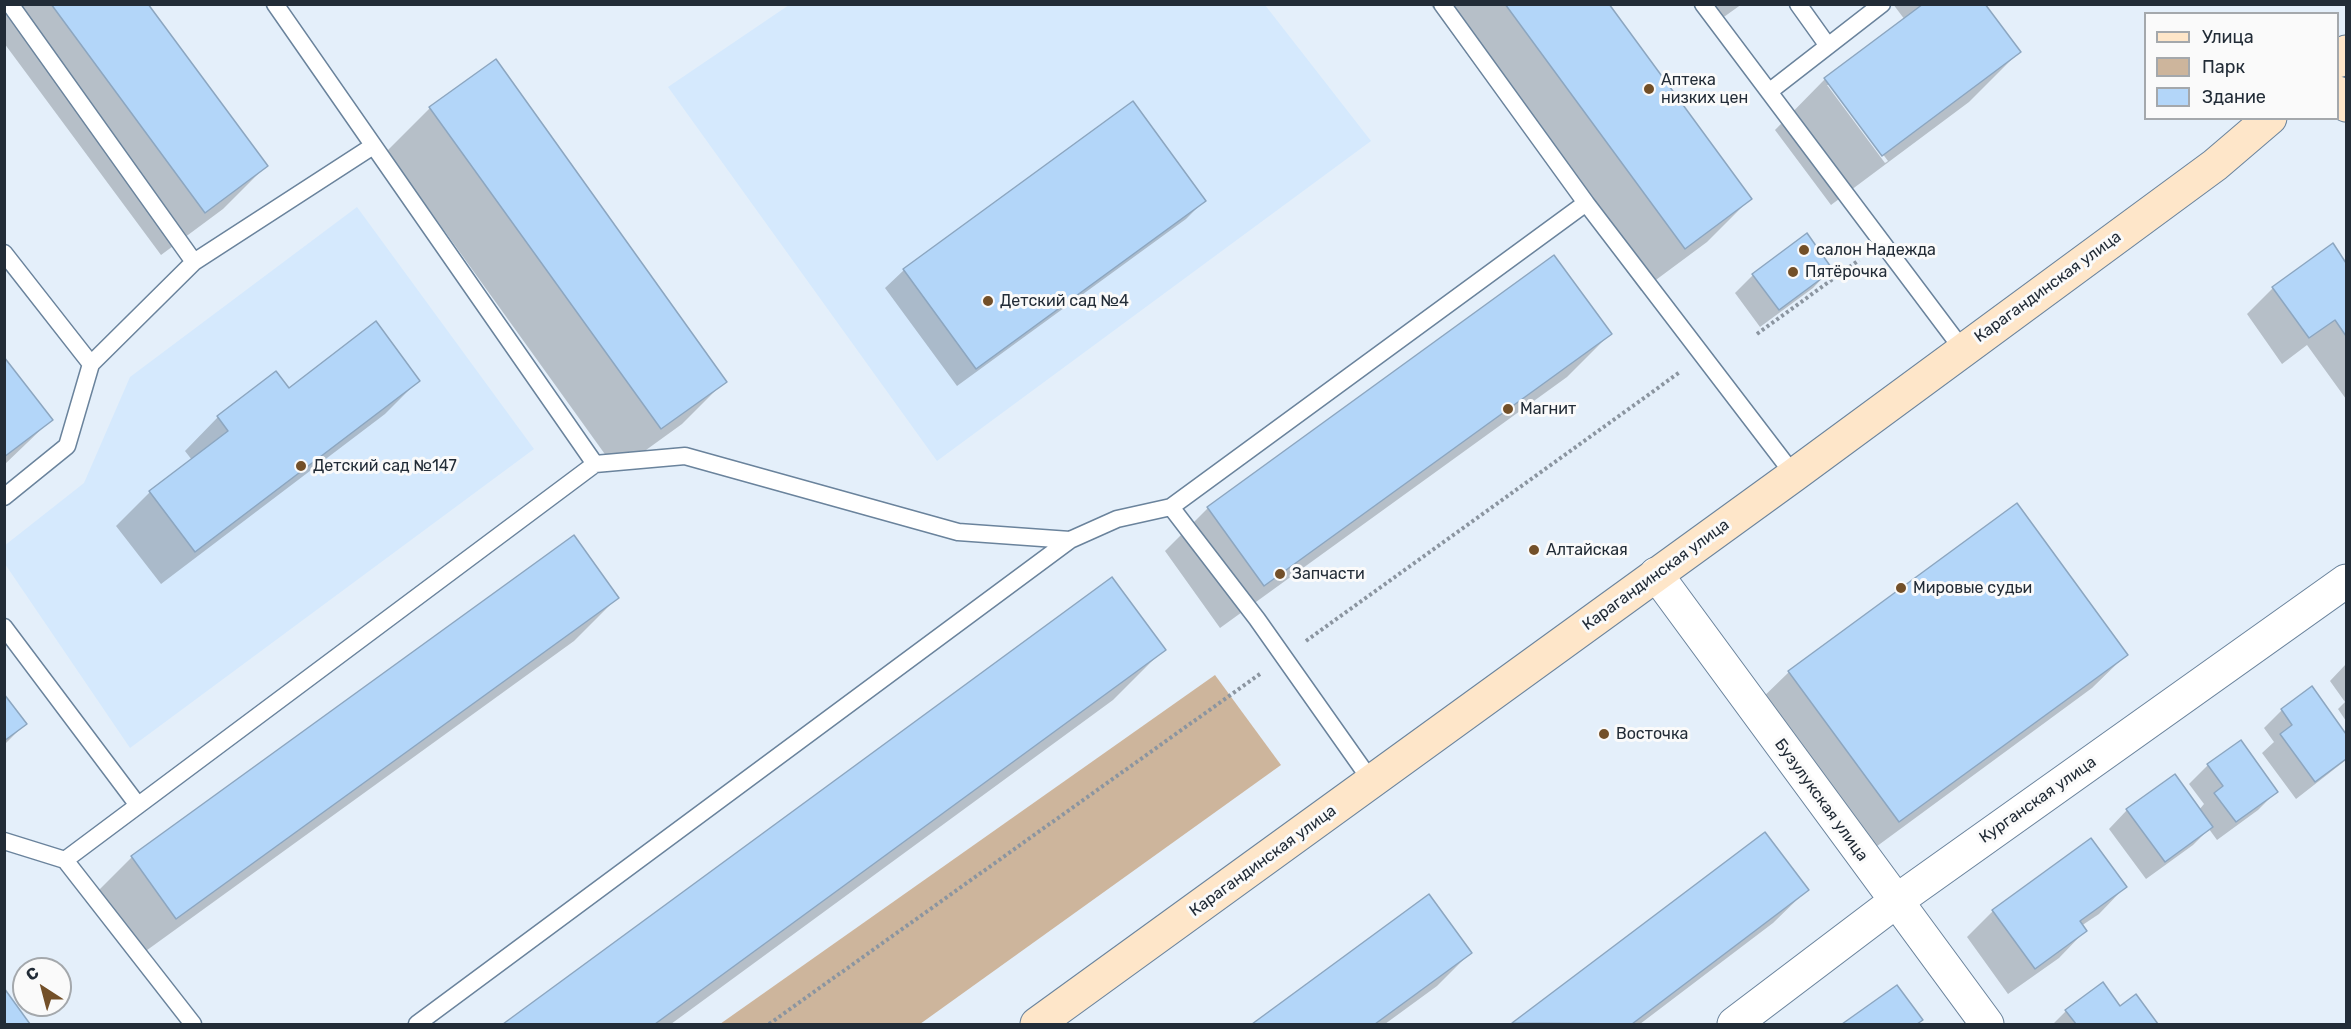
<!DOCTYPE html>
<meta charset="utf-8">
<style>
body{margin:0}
#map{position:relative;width:2351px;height:1029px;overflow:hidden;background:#e4effa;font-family:Rubik,sans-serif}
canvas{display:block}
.frame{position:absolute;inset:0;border:6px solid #222c37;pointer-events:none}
.legend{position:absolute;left:2144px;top:12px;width:195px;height:108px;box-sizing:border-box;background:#fafafa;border:2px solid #a4a8ac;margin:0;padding:8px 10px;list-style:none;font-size:18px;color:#222c37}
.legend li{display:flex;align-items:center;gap:12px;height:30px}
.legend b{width:30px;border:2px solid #a4a8ac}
.north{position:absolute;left:12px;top:957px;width:60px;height:60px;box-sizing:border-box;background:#fafafa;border:2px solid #a4a8ac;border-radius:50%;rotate:324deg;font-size:16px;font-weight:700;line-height:24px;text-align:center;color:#222c37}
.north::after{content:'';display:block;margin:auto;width:21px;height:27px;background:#735029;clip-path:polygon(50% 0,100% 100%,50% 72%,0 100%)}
</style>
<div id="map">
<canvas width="2351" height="1029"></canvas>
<div class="frame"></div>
<ul class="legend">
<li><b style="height:8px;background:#fee6c9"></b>Улица</li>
<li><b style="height:16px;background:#cdb59c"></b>Парк</li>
<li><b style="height:16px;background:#b3d6f9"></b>Здание</li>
</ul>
<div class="north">С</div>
</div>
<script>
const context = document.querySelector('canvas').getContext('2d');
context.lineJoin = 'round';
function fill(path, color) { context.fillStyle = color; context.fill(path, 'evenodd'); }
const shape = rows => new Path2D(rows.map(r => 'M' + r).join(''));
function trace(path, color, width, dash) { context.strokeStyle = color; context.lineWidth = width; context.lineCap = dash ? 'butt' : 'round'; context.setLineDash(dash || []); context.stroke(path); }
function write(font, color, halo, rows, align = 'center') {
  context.font = font + ' Rubik,sans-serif'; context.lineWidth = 6; context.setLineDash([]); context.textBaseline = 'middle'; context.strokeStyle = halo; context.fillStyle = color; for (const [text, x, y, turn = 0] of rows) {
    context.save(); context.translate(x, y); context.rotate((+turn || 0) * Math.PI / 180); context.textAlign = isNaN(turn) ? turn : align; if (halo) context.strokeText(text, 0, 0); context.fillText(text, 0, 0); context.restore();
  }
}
const built = shape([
 [789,5,1265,5,1371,141,937,461,668,87],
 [357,207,534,449,130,748,5,564,4,546,84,483,130,377]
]);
const green = shape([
 [1215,675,1281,765,920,1024,720,1024]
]);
const shadow = shape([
 [4,4,147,4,266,166,223,209,161,255,4,43],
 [1430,4,1607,4,1750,199,1707,242,1641,291],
 [1700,4,1742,4,1714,24],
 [1893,4,1983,4,2019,52,1969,102,1831,205,1775,130,1825,79,1905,20],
 [1827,85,1831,85,1888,161,1885,163],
 [430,108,725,381,682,424,617,471,387,151],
 [1204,201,1186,219,957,386,885,288,904,270],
 [2332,245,2346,265,2346,399,2307,345,2282,364,2247,314,2273,288],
 [1554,257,1610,334,1567,377,1220,628,1165,551,1208,508],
 [1831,269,1813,288,1760,327,1735,293,1753,275],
 [4,360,51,420,4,465],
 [418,381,385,414,161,584,116,526,150,492,192,460,185,451,218,417,289,390],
 [1112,579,1164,649,1113,700,671,1024,505,1024],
 [617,598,574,641,132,961,89,900,132,857],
 [2126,655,2092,688,1865,855,1755,705,1789,672],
 [2346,664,2346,721,2338,709,2345,702,2330,681],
 [2312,688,2346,736,2346,760,2296,799,2262,753,2274,742,2264,728,2282,710],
 [4,696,25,724,4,745],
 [2240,742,2276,792,2258,810,2217,840,2209,829,2193,845,2146,879,2109,829,2127,810,2199,810,2204,804,2189,784,2208,765],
 [1764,834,1807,890,1773,923,1640,1024,1513,1024],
 [2125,887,2099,914,2081,926,2085,931,2059,958,2008,994,1967,937,1993,911],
 [1429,896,1470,953,1437,986,1385,1024,1255,1024],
 [1897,987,1921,1020,1917,1024,1845,1024],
 [2136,996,2156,1024,2053,1024,2066,1011,2120,1008]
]);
const building = shape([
 [51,4,148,4,268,166,205,213,51,4],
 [1505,4,1609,4,1752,199,1685,249,1505,4],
 [1923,4,1985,4,2021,52,1882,156,1824,78,1923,4],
 [496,59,727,382,661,429,429,107,496,59],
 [1133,101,1206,201,976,369,903,269,1133,101],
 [1807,233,1833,270,1779,310,1752,274,1807,233],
 [2333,243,2346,263,2346,336,2335,320,2309,338,2272,287,2333,243],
 [1554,255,1612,334,1264,586,1207,507,1554,255],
 [376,321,420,381,195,552,149,491,228,431,217,416,276,371,289,388,376,321],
 [4,357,53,420,4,457,4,357],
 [2017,503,2128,655,1899,822,1788,671,2017,503],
 [574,535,619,598,176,919,131,856,574,535],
 [1112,577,1166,650,655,1024,503,1024,1112,577],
 [2312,686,2346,734,2346,759,2315,782,2280,734,2292,725,2281,709,2312,686],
 [4,694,27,724,4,741,4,694],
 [2241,740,2278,792,2236,822,2214,793,2223,786,2207,764,2241,740],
 [2175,774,2213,827,2165,862,2126,809,2175,774],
 [1765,832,1809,890,1632,1024,1512,1023,1765,832],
 [2091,838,2127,887,2080,921,2087,931,2035,969,1992,910,2091,838],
 [1429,894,1472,953,1375,1024,1252,1024,1429,894],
 [2103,982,2120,1006,2136,994,2158,1024,2076,1024,2065,1010,2103,982],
 [1897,985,1923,1020,1917,1024,1842,1024,1897,985],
 [4,988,30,1024,4,1024,4,988]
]);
const path = shape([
 [1757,334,1859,260],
 [1306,641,1680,372],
 [769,1024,1260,674]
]);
const lane = shape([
 [10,4,194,262,373,146],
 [275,4,595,464,685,456,958,532,1070,540],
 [1442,4,1586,203],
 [1703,4,1963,350],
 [1798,4,1828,46],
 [1770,91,1882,4],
 [4,253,91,364],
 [4,497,67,446,91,364,194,262],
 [1171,507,1257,619,1372,782],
 [4,627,137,804],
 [4,841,65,860],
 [193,1024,65,860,595,464],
 [417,1024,1070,540,1117,519,1171,507,1586,203,1794,475]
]);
const street = shape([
 [1656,574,1987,1024],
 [1734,1024,1895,902,2346,581]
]);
const secondary = shape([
 [2338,61,2346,52],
 [2338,93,2346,105],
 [1037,1024,1794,475,2215,165,2270,118]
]);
const markers = [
 [1649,89,6,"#735029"],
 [1804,250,6,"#735029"],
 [1793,272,6,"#735029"],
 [988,301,6,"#735029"],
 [1508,409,6,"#735029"],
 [301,466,6,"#735029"],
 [1534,550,6,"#735029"],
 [1280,574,6,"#735029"],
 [1901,588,6,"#735029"],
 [1604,734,6,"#735029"]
];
const poiNames = [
 ["Аптека",1661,80],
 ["низких цен",1661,98],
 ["салон Надежда",1816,250],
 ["Пятёрочка",1805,272],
 ["Детский сад №4",1000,301],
 ["Магнит",1520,409],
 ["Детский сад №147",313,466],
 ["Алтайская",1546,550],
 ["Запчасти",1292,574],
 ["Мировые судьи",1913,588],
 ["Восточка",1616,734]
];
const streetNames = [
 ["Карагандинская улица",2048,287,-36],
 ["Карагандинская улица",1656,575,-36],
 ["Бузулукская улица",1821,800,54],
 ["Курганская улица",2038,800,-35],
 ["Карагандинская улица",1263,861,-36]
];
fill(built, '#d5e9fd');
fill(green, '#cdb59c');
fill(shadow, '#0003');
fill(building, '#b3d6f9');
trace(building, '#8ca6c0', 1.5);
trace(lane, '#6a839c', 19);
trace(street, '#6a839c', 35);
trace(secondary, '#6a839c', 35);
trace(path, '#8b95a0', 4, [3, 3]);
trace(lane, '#fff', 16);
trace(street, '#fff', 33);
trace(secondary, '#fee6c9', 33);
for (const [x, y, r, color] of markers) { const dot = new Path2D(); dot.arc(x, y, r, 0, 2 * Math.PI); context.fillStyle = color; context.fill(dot); trace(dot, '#fafafa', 2); }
write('16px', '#222c37', '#fafafa', poiNames, 'left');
write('16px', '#222c37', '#fafafa', streetNames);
</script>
